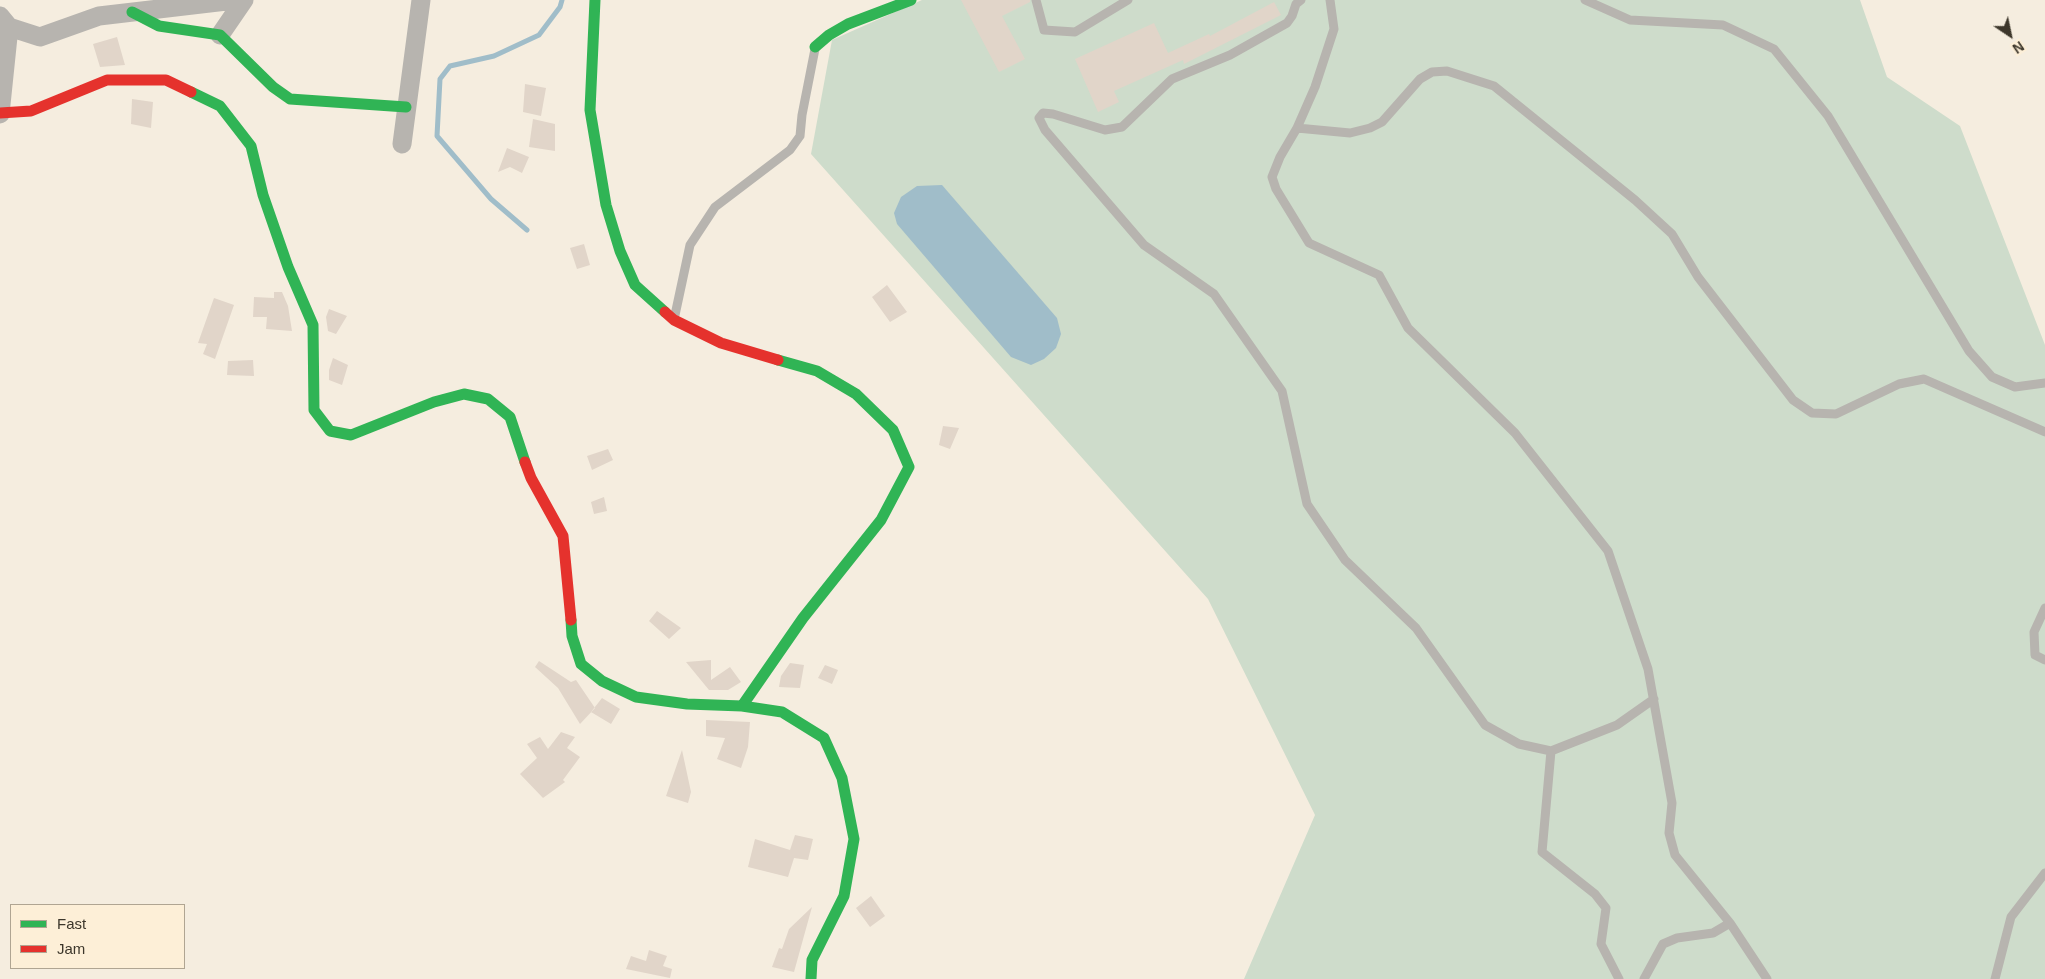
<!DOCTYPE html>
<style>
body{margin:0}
#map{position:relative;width:2045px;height:979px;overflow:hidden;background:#f5eddf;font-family:Arial,sans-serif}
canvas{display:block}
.legend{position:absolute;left:10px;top:904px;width:175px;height:65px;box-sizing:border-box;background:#fdefd7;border:1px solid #b0a592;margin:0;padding:6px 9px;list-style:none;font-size:15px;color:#3d372b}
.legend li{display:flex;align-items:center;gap:10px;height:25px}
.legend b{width:25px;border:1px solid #b0a592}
.north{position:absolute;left:1985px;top:10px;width:50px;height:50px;-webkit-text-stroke:4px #fdefd7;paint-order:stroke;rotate:146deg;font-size:14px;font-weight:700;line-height:20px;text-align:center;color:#3d372b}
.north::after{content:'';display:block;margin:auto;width:18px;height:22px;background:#3d372b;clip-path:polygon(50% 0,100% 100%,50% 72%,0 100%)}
</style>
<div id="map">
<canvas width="2045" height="979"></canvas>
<ul class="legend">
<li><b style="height:6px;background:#30b455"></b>Fast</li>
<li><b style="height:6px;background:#e5322d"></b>Jam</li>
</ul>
<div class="north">N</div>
</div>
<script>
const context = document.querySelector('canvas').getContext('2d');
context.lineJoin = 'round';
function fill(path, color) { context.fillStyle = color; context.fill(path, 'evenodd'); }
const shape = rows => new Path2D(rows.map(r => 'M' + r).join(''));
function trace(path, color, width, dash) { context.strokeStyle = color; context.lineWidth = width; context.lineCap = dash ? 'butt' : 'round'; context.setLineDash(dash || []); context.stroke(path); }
const green = shape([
 [922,0,1860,0,1887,77,1960,126,2045,345,2045,979,1244,979,1315,815,1208,599,811,154,832,40]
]);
const water = shape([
 [942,185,1057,318,1061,334,1056,348,1044,359,1031,365,1011,357,897,224,894,213,901,197,917,186]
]);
const stream = shape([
 [527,230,491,199,437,136,440,79,450,66,494,56,539,35,560,7,562,0]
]);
const building = shape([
 [961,0,1030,0,1030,2,1002,16,1025,59,999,72],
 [1274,2,1281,15,1184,64,1183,60,1114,91,1119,102,1098,112,1075,59,1154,23,1168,53,1209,34,1210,36],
 [117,37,125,65,100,67,93,44],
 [525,84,546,88,541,116,523,112],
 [132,99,153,102,151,128,131,124],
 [533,119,555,124,555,151,529,147],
 [507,148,529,157,522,173,510,167,498,172],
 [584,244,590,265,577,269,570,248],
 [887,285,907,312,890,322,872,297],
 [274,292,282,292,288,306,292,331,266,329,267,317,253,317,254,297,274,298],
 [214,298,234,305,215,359,203,354,207,344,198,343],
 [329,309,347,316,336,334,328,331,326,317],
 [333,358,348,365,342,385,329,380,329,370],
 [253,360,254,376,227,375,228,361],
 [943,426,959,428,950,449,939,445],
 [608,449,613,460,592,470,587,456],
 [604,497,607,511,594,514,591,502],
 [657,611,681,628,669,639,649,621],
 [711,660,711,680,730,667,741,682,728,690,709,690,686,662],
 [539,661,571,682,576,680,595,708,580,724,558,688,535,667],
 [790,663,804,665,800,688,779,687,781,676],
 [825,665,838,670,832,684,818,678],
 [602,698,620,709,611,724,591,712],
 [706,720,750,722,748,747,741,768,717,759,725,738,706,736],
 [561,732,575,737,567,748,580,757,563,780,565,782,543,798,520,774,537,758,527,744,540,737,548,749],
 [682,750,691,792,688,803,666,796],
 [795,835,813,839,808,860,794,858,788,877,748,867,755,839,790,850],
 [871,896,885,916,870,927,856,908],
 [812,907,794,972,772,967,779,948,782,949,789,929],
 [649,950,667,956,663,966,672,969,670,978,626,969,631,956,646,961]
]);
const lane = shape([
 [1036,0,1044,30,1075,32,1128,0],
 [1301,0,1296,4,1292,16,1287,23,1230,55,1172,79,1122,127,1105,130,1053,114,1043,113,1039,118,1045,130,1144,245,1214,294,1282,391,1307,504,1345,560,1416,628,1485,725,1519,744,1551,751],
 [1330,0,1334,29,1315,87,1297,128,1280,157,1272,177,1276,189,1309,243,1379,275,1408,328,1515,433,1608,551,1648,669,1672,803,1669,833,1675,855,1730,923,1767,979],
 [1585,0,1630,20,1723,25,1774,49,1828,116,1969,351,1992,377,2015,387,2045,383],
 [1297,128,1350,133,1370,128,1382,122,1420,79,1432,72,1447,71,1494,86,1635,200,1672,234,1698,277,1793,400,1812,413,1836,414,1899,384,1924,379,2045,432],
 [675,315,690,245,715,207,790,150,800,136,802,115,815,49],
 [2045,608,2034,632,2035,655,2045,660],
 [1619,979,1601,944,1606,908,1595,894,1542,852,1551,751,1617,725,1654,699],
 [1644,979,1663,944,1677,938,1713,933,1730,923],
 [1995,979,2011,917,2045,873]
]);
const street = shape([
 [0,16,9,27,40,37,99,16,235,0],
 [220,35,244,0],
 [0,114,9,27],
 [402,144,421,0]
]);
const fast = shape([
 [595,0,590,110,606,205,620,251,635,285,665,312],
 [132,12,159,26,220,35,273,87,290,99,406,107],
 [815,47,829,35,848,24,911,0],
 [191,92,220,106,251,146,263,195,288,267,313,325,314,410,330,431,351,435,434,402,464,394,488,399,510,417,525,462],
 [571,620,572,636,581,664,602,681,636,697,687,704,742,706,782,712,824,738,842,778,854,839,844,896,812,960,811,979],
 [742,706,803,618,881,520,909,467,893,430,856,394,817,371,778,360]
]);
const jam = shape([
 [0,113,31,111,107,80,166,80,191,92],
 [665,312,674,320,721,343,778,360],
 [525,462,531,478,563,536,571,620]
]);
fill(green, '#cedccb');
fill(water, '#a0bdc9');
trace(stream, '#a0bdc9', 5);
fill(building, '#e1d5c9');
trace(lane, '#b7b4af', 9);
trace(street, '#b7b4af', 19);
trace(fast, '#30b455', 11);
trace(jam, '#e5322d', 11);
</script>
